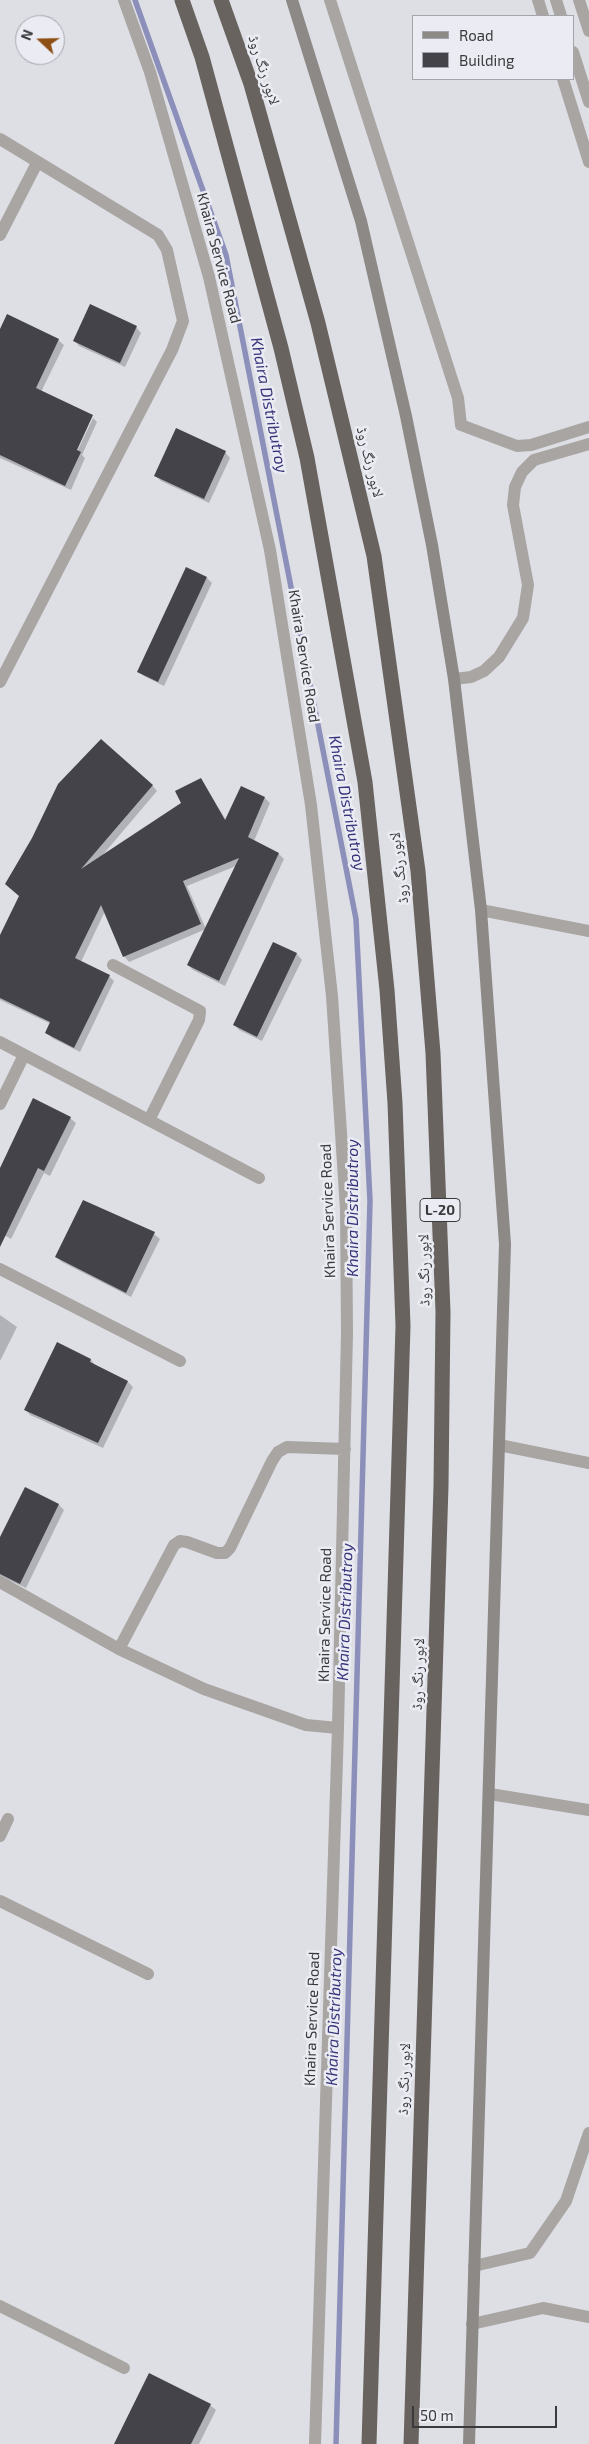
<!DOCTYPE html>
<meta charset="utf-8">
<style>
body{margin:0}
#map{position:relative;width:589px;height:2444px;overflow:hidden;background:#dedfe5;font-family:"Exo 2",sans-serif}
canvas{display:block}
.legend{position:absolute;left:412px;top:15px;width:162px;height:65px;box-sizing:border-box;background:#ebecf3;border:1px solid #a4a5aa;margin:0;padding:6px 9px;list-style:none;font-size:15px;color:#3a3a3d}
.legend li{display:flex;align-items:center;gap:10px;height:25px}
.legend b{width:25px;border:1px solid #a4a5aa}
.north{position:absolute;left:15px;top:15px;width:50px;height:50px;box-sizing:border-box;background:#ebecf3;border:1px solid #a4a5aa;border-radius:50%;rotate:291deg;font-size:14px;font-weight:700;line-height:20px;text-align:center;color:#3a3a3d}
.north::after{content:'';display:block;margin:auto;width:18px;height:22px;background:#8e4f15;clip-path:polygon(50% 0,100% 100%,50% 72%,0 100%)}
.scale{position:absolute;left:412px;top:2406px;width:145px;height:22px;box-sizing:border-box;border:2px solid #3a3a3d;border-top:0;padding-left:6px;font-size:15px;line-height:18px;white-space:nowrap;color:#3a3a3d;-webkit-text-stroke:4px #ebecf3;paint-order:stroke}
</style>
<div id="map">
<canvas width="589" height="2444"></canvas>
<ul class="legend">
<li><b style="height:6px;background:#8d8986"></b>Road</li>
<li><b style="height:14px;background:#434349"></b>Building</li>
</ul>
<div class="north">N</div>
<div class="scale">50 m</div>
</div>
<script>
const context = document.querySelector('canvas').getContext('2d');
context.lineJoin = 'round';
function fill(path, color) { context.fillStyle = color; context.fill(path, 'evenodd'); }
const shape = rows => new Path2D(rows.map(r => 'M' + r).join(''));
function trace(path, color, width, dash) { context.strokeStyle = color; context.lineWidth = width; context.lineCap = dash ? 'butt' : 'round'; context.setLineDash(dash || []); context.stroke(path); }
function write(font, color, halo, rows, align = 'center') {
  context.font = font + ' "Exo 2","Noto Naskh Arabic",sans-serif'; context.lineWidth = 5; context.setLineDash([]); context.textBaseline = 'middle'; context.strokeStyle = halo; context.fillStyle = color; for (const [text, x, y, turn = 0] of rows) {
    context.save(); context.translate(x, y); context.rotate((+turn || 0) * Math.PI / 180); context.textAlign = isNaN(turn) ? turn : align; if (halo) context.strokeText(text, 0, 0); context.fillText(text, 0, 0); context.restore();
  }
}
const shadow = shape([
 [136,327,141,333,125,367,79,346,74,340],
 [0,332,58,340,64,345,41,392,92,417,73,455,75,456,93,418,97,422,82,455,85,458,71,490,0,458],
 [225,452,230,458,209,503,161,481,155,475],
 [207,578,212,583,164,686,144,676,138,671],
 [201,779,226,820,241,788,265,798,270,803,254,841,279,854,284,859,225,986,193,970,188,965,236,866,187,886,206,929,129,962,124,956,105,911,81,962,109,976,114,981,80,1052,52,1038,47,1033,51,1024,0,1000,0,938,152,785,157,791,101,857,183,803],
 [274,943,297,954,302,960,262,1041,239,1030,234,1024],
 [70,1118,76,1123,50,1176,44,1173,11,1239,0,1233,0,1170],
 [125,1219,154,1234,160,1239,131,1297,62,1262,56,1257],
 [0,1315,17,1327,0,1361],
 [57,1344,91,1360,96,1366,128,1382,133,1387,103,1448,30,1415,25,1409],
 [25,1489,59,1505,64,1510,26,1588,0,1576,0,1540],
 [210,2405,216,2410,199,2444,121,2444]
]);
const stream = shape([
 [135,0,226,255,356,919,370,1201,336,2444]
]);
const building = shape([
 [90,304,137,326,120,363,73,341],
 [7,314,59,339,36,388,93,415,77,450,81,452,65,486,0,455,0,329],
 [176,428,226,451,204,499,154,476],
 [186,567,207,577,158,682,137,672],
 [101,739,153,785,81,869,181,803,175,791,201,778,225,820,241,786,265,797,248,837,279,853,219,981,187,965,239,858,183,881,201,924,123,957,101,905,75,958,110,975,74,1048,45,1033,50,1022,0,998,0,935,19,896,5,884,32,838,58,784],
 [273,942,297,953,257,1037,233,1025],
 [33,1098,71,1117,44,1171,38,1168,0,1247,0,1168],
 [83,1200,155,1232,126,1293,55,1257],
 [57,1342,91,1359,90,1362,128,1381,98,1443,24,1410],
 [25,1487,59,1504,20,1584,0,1574,0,1537],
 [149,2373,211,2404,191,2444,114,2444]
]);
const street = shape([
 [124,0,150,72,209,277,270,550,311,805,332,996,346,1209,347,1333,338,1728,315,2444],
 [330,0,458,398,461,425,517,446,531,445,589,427],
 [538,0,543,16],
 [556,0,561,16],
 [579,0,589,31],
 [573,52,589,102],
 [563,79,589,162],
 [0,139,158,235,167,250,183,321,172,350,0,682],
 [0,235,37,163],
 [454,679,471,677,484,671,499,657,523,618,528,585,513,505,515,487,522,472,534,460,589,444],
 [481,910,589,931],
 [113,965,200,1011,199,1020,149,1120],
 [0,1042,259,1178],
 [0,1104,24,1055],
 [0,1269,180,1361],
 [499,1445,589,1463],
 [0,1582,119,1649,204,1689,306,1725,338,1728],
 [119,1649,174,1545,180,1541,187,1542,217,1553,225,1553,230,1548,272,1461,278,1452,287,1447,345,1449],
 [490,1794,589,1810],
 [0,1836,8,1819],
 [0,1901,148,1974],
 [474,2266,530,2253,566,2201,589,2133],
 [0,2306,124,2368],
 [472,2324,543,2308,589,2317]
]);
const secondary = shape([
 [292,0,361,221,406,416,432,545,454,679,481,910,505,1244,469,2444]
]);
const highway = shape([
 [182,0,202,57,281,348,307,458,365,782,387,990,395,1103,403,1326,369,2444],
 [221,0,251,84,318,323,374,556,418,871,433,1053,443,1312,441,1486,411,2444]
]);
const shields = [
 [440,1210,40]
];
const shieldNames = [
 ["L-20",440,1210]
];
const streetNames = [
 ["لاہور رنگ روڈ",264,70,72],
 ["Khaira Service Road",219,258,75],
 ["لاہور رنگ روڈ",370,462,76],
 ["Khaira Service Road",304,656,81],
 ["لاہور رنگ روڈ",399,868,-97],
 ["Khaira Service Road",328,1211,-92],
 ["لاہور رنگ روڈ",424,1270,-91],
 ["Khaira Service Road",325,1615,-89],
 ["لاہور رنگ روڈ",418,1674,-88],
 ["Khaira Service Road",312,2019,-88],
 ["لاہور رنگ روڈ",404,2079,-88]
];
const waterNames = [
 ["Khaira Distributroy",269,405,79],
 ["Khaira Distributroy",347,803,79],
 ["Khaira Distributroy",353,1208,-90],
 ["Khaira Distributroy",345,1612,-88],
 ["Khaira Distributroy",334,2017,-88]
];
fill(shadow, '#0003');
trace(stream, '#8c8fba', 5.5);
fill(building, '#434349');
trace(street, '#a8a5a3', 12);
trace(secondary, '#8d8986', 12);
trace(highway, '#68635f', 15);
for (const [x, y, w] of shields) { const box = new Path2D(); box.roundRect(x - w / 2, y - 11.5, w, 23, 4); context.fillStyle = '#ebecf3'; context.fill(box); trace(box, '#3a3a3d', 1); }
write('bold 14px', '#3a3a3d', null, shieldNames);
write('15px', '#3a3a3d', '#ebecf3', streetNames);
write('italic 16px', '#37347a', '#ebecf3', waterNames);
</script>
